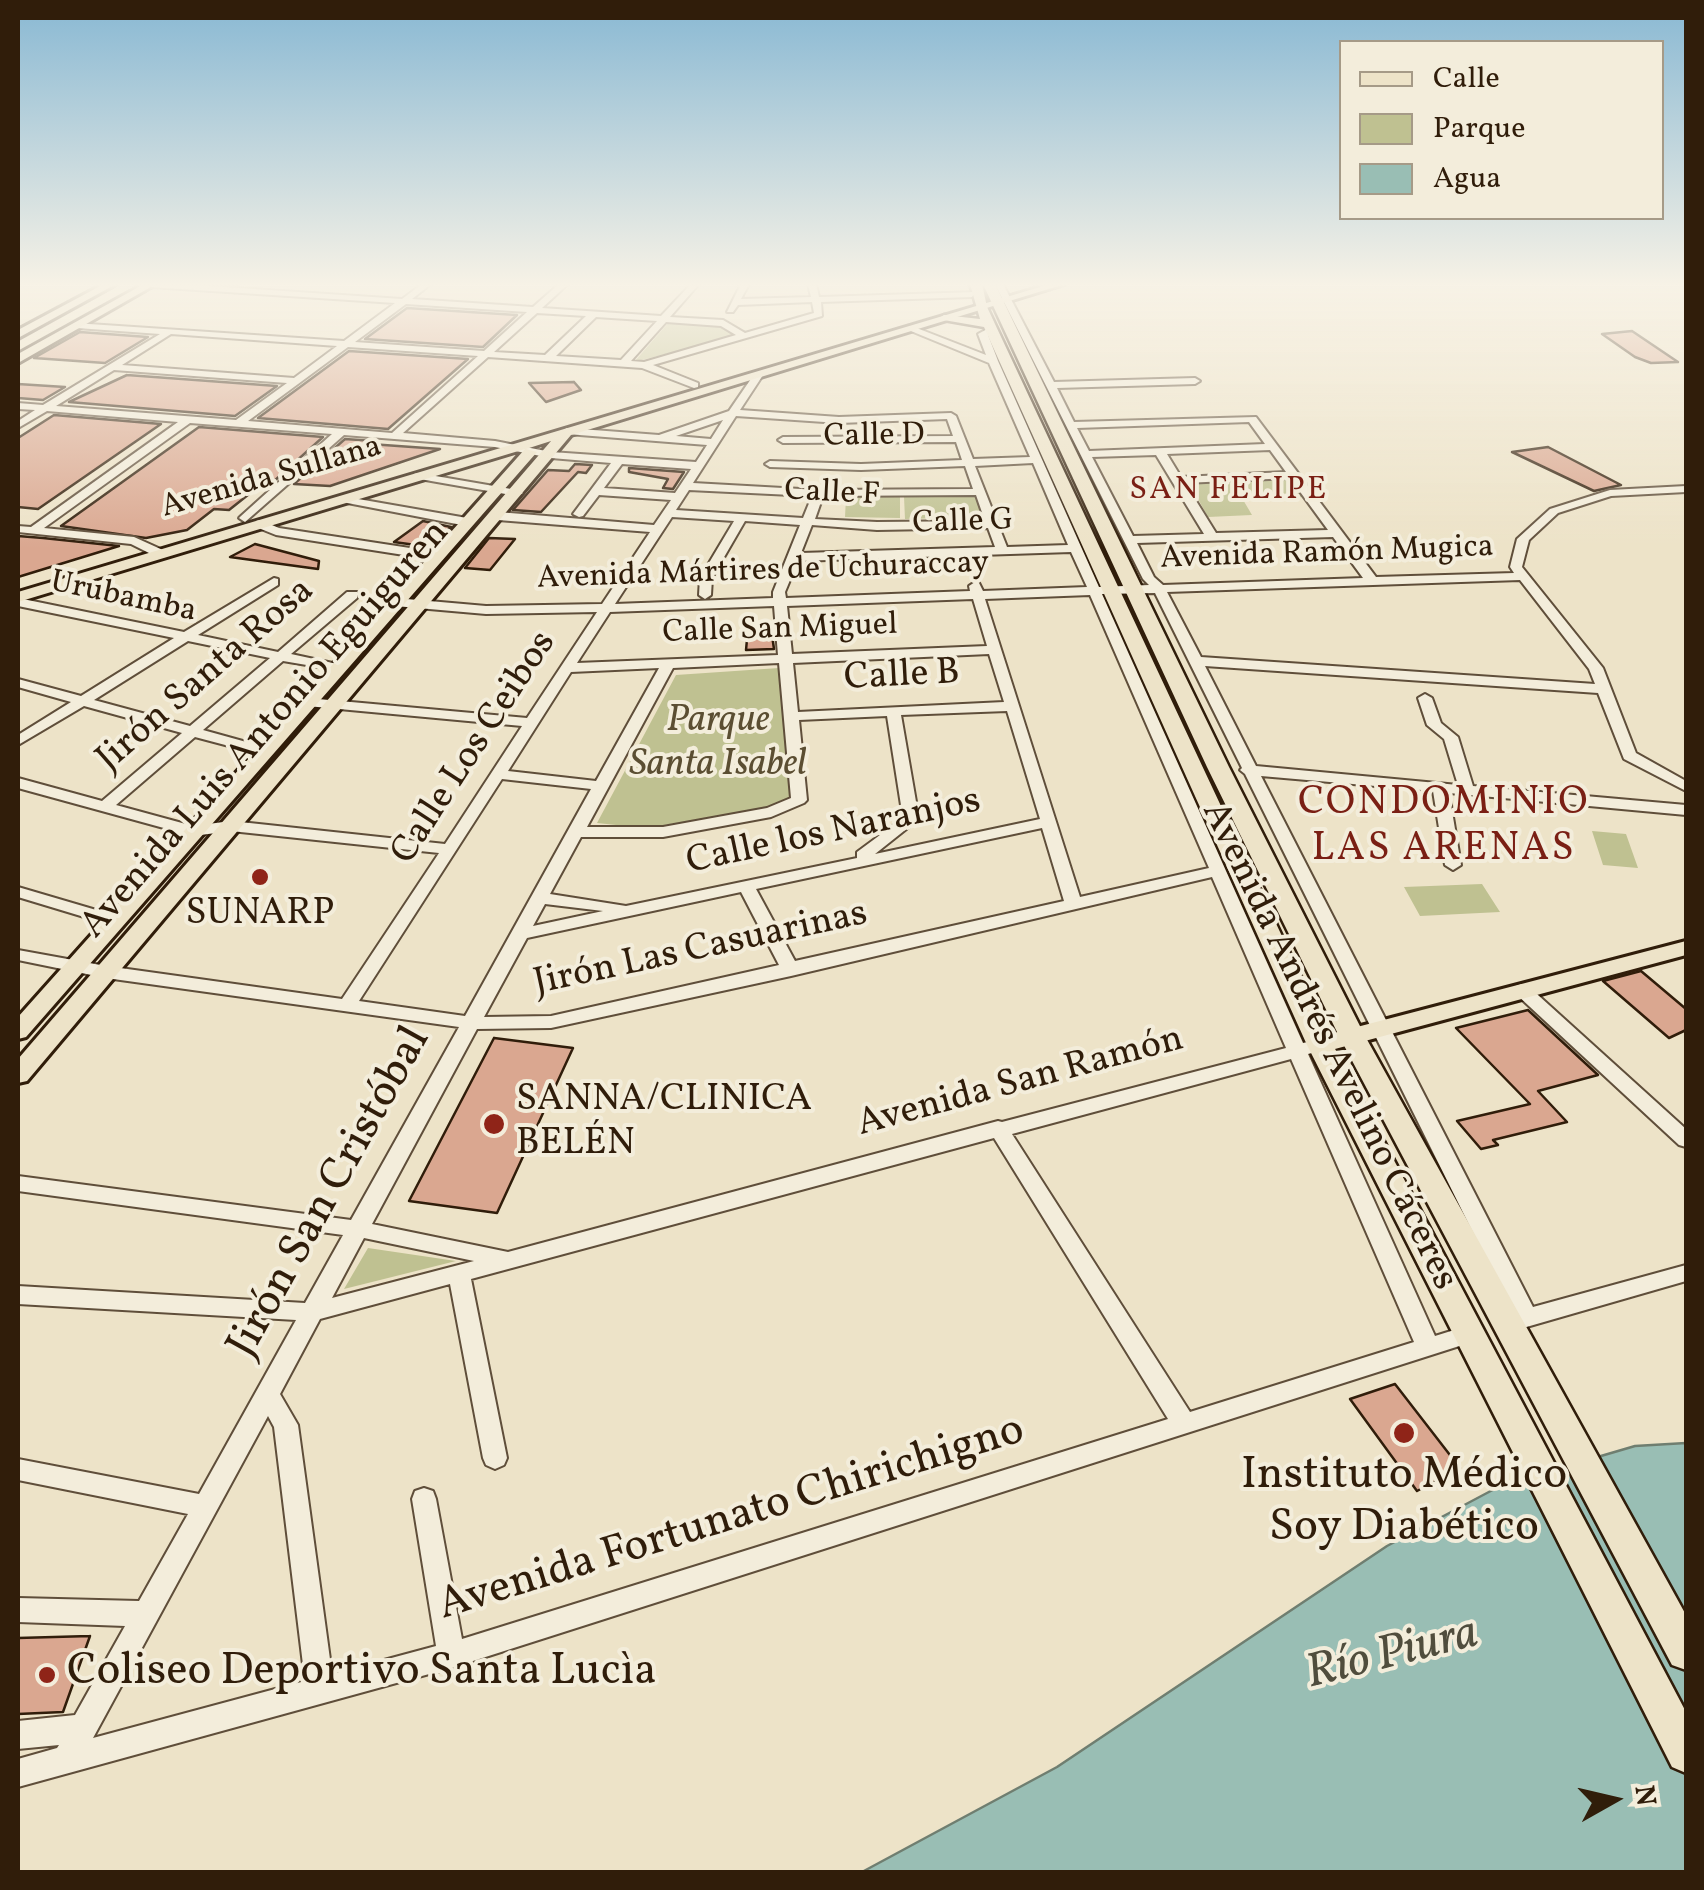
<!DOCTYPE html>
<meta charset="utf-8">
<style>
body{margin:0}
#map{position:relative;width:1704px;height:1890px;overflow:hidden;background:#ede3c8;font-family:Vollkorn,serif}
canvas{display:block}
.frame{position:absolute;inset:0;border:20px solid #301d0a;pointer-events:none}
.legend{position:absolute;left:1339px;top:40px;width:325px;height:180px;box-sizing:border-box;background:#f3eddb;border:2px solid #a59a87;margin:0;padding:12px 18px;list-style:none;font-size:30px;color:#301d0a}
.legend li{display:flex;align-items:center;gap:20px;height:50px}
.legend b{width:50px;border:2px solid #a59a87}
.north{position:absolute;left:1564px;top:1750px;width:100px;height:100px;-webkit-text-stroke:8px #f3eddb;paint-order:stroke;rotate:82deg;font-size:28px;font-weight:700;line-height:40px;text-align:center;color:#301d0a}
.north::after{content:'';display:block;margin:auto;width:35px;height:45px;background:#301d0a;clip-path:polygon(50% 0,100% 100%,50% 72%,0 100%)}
</style>
<div id="map">
<canvas width="1704" height="1890"></canvas>
<div class="frame"></div>
<ul class="legend">
<li><b style="height:12px;background:#ede3c8"></b>Calle</li>
<li><b style="height:28px;background:#bfc191"></b>Parque</li>
<li><b style="height:28px;background:#99beb4"></b>Agua</li>
</ul>
<div class="north">N</div>
</div>
<script>
const context = document.querySelector('canvas').getContext('2d');
context.lineJoin = 'round';
function fill(path, color) { context.fillStyle = color; context.fill(path, 'evenodd'); }
const shape = rows => new Path2D(rows.map(r => 'M' + r).join(''));
function trace(path, color, width, dash) { context.strokeStyle = color; context.lineWidth = width; context.lineCap = dash ? 'butt' : 'round'; context.setLineDash(dash || []); context.stroke(path); }
function write(font, color, halo, rows, align = 'center') {
  context.font = font + ' Vollkorn,serif'; context.lineWidth = 8; context.setLineDash([]); context.textBaseline = 'middle'; context.strokeStyle = halo; context.fillStyle = color; for (const [text, x, y, turn = 0] of rows) {
    context.save(); context.translate(x, y); context.rotate((+turn || 0) * Math.PI / 180); context.textAlign = isNaN(turn) ? turn : align; if (halo) context.strokeText(text, 0, 0); context.fillText(text, 0, 0); context.restore();
  }
}
const green = shape([
 [669,322,725,326,741,335,634,362],
 [1295,477,1311,497,1242,498,1252,515,1208,517,1188,481],
 [976,493,983,517,905,519,904,497],
 [846,497,900,497,900,518,845,517],
 [779,668,795,790,780,807,645,828,597,823,676,675],
 [1592,831,1626,834,1638,868,1603,865],
 [1482,884,1500,912,1420,916,1404,887],
 [368,1248,456,1261,344,1289]
]);
const water = shape([
 [1686,1443,1686,1872,862,1872,1057,1767,1387,1546,1502,1485,1635,1446,1686,1443]
]);
const building = shape([
 [407,308,517,315,483,347,365,339,407,308],
 [1632,331,1678,362,1651,363,1635,357,1602,334,1632,331],
 [80,332,148,337,105,363,34,358,80,332],
 [349,351,468,359,388,429,258,418,349,351],
 [127,375,277,386,235,416,69,402,127,375],
 [574,382,581,390,546,402,529,383,574,382],
 [18,384,65,387,43,400,18,398,18,384],
 [54,415,161,424,38,509,18,507,18,438,54,415],
 [199,427,323,437,272,483,263,483,229,510,214,509,187,530,146,538,61,526,199,427],
 [345,439,374,441,370,444,440,449,330,486,294,484,345,439],
 [1548,447,1621,485,1594,491,1512,452,1548,447],
 [575,464,592,465,586,473,578,472,541,512,513,510,548,470,569,471,575,464],
 [629,468,684,472,673,489,663,488,668,479,629,472,629,468],
 [423,521,451,527,430,547,394,542,423,521],
 [18,536,43,538,119,546,18,577,18,536],
 [489,538,515,539,490,570,465,568,489,538],
 [255,544,319,561,318,569,230,557,255,544],
 [771,628,774,649,746,650,748,629,771,628],
 [1641,971,1686,1009,1686,1030,1669,1038,1603,981,1641,971],
 [1528,1010,1598,1075,1538,1091,1567,1122,1493,1140,1498,1145,1481,1149,1457,1121,1530,1104,1456,1028,1528,1010],
 [494,1038,573,1048,497,1213,409,1201,494,1038],
 [1395,1384,1460,1468,1417,1491,1350,1399,1395,1384],
 [90,1636,63,1712,18,1714,18,1638,90,1636]
]);
const minor = shape([
 [146,284,180,284,402,299,422,284,431,284,412,299,533,307,559,284,568,284,542,308,661,316,691,284,699,284,670,317,723,320,745,333,814,313,812,302,738,305,733,312,727,312,741,284,749,284,741,299,811,297,808,284,816,284,819,297,975,292,972,297,821,302,822,316,653,365,698,383,698,387,694,388,642,368,488,357,403,433,495,441,551,452,696,462,707,445,567,434,562,431,567,428,659,435,729,411,755,373,758,372,763,375,740,410,839,417,951,413,956,416,973,459,1030,457,989,363,906,329,914,327,986,355,978,334,991,327,996,330,988,335,998,361,1099,587,1149,585,1143,579,995,284,1003,284,1054,382,1195,378,1200,381,1195,384,1057,388,1074,422,1256,417,1376,577,1514,573,1510,567,1517,539,1550,509,1610,490,1686,486,1686,492,1611,496,1558,513,1529,540,1522,567,1603,668,1636,753,1686,781,1686,791,1624,759,1598,693,1205,666,1256,766,1458,785,1444,739,1427,725,1418,698,1425,694,1432,698,1441,723,1458,737,1473,786,1686,805,1686,815,1449,793,1461,865,1453,870,1445,865,1433,791,1261,776,1533,1307,1686,1265,1686,1281,1516,1330,1508,1327,1505,1321,1508,1315,1513,1313,1245,774,1240,770,1242,768,1155,593,1102,594,1303,1043,1320,1039,1329,1045,1327,1049,1308,1054,1435,1336,1467,1326,1475,1329,1478,1335,1475,1341,451,1668,18,1787,18,1759,57,1748,59,1745,18,1749,18,1721,75,1715,125,1626,18,1622,18,1598,139,1601,188,1514,18,1480,18,1459,199,1494,296,1320,18,1304,18,1286,305,1303,343,1235,18,1191,18,1176,351,1220,459,1027,106,978,18,960,18,950,106,966,342,999,439,853,231,831,193,836,18,788,18,778,102,801,182,733,84,706,18,745,18,735,71,702,18,687,18,679,81,696,174,638,18,606,18,598,184,632,274,578,278,579,278,585,198,635,278,652,347,592,357,592,357,598,291,654,342,665,342,671,283,661,203,730,268,748,268,754,263,755,195,737,116,805,193,826,231,821,445,844,522,726,307,706,300,702,307,698,527,718,597,612,486,614,395,606,389,602,395,598,486,606,602,604,650,532,498,520,492,516,498,512,654,525,671,500,599,495,583,516,579,517,573,514,611,463,551,458,495,447,344,435,245,522,239,518,241,516,332,434,190,423,44,528,134,537,165,551,165,557,157,557,131,544,18,532,18,526,31,527,178,422,47,411,18,428,18,421,35,410,18,409,18,403,43,405,160,334,77,328,74,327,74,323,344,341,395,303,150,287,146,284],
 [406,304,527,312,484,351,355,342,406,304],
 [537,313,586,316,545,355,494,352,537,313],
 [596,317,657,321,621,360,556,356,596,317],
 [666,322,721,326,736,335,644,362,631,361,666,322],
 [171,334,337,346,294,378,122,365,171,334],
 [348,347,478,356,392,433,248,421,348,347],
 [114,370,287,383,236,420,56,406,114,370],
 [736,416,839,423,947,419,953,436,783,437,778,440,783,443,956,442,962,460,861,464,770,461,765,464,770,467,861,470,965,466,973,489,819,490,693,483,736,416],
 [723,420,711,439,676,436,723,420],
 [1249,422,1265,444,1089,451,1077,428,1249,422],
 [1270,450,1286,472,1181,477,1167,454,1270,450],
 [1156,455,1204,534,1133,536,1092,457,1156,455],
 [1033,463,1068,545,1007,547,975,466,1033,463],
 [622,464,691,469,675,493,604,488,622,464],
 [1290,478,1328,530,1216,533,1185,483,1290,478],
 [689,490,812,496,803,518,676,510,689,490],
 [976,495,985,521,877,522,815,519,823,496,976,495],
 [672,517,734,521,700,578,699,595,705,599,711,595,712,578,745,521,800,525,773,592,773,598,615,604,672,517],
 [812,525,877,530,988,528,995,547,801,553,812,525],
 [1333,537,1363,578,1163,585,1154,577,1137,543,1333,537],
 [1071,552,1087,587,983,591,979,583,975,582,969,586,970,591,786,598,785,592,798,561,1071,552],
 [1520,580,1589,669,1595,684,1201,657,1167,592,1520,580],
 [1090,595,1209,868,1080,897,985,599,1090,595],
 [973,599,987,646,792,654,787,606,973,599],
 [774,606,778,655,577,663,610,612,774,606],
 [188,641,270,658,190,726,94,700,188,641],
 [989,654,1004,702,798,712,793,663,989,654],
 [779,663,791,798,767,808,663,827,587,827,673,668,779,663],
 [659,668,596,781,508,771,571,672,659,668],
 [1007,711,1040,819,875,854,919,819,901,715,1007,711],
 [887,716,903,818,857,852,857,858,626,906,550,894,581,837,663,837,771,817,804,803,807,800,799,720,887,716],
 [502,779,591,789,465,1016,359,1001,502,779],
 [1042,828,1064,901,795,961,756,889,1042,828],
 [1212,877,1286,1048,1002,1122,998,1121,508,1252,372,1224,477,1029,551,1028,791,976,1212,877],
 [741,892,779,965,551,1016,484,1017,527,938,741,892],
 [545,904,603,911,533,926,545,904],
 [1291,1059,1414,1342,1190,1412,1012,1134,1291,1059],
 [994,1138,1168,1419,462,1639,436,1499,433,1491,424,1488,415,1491,412,1499,436,1646,332,1674,298,1425,280,1394,320,1319,450,1284,483,1458,486,1465,495,1469,504,1465,507,1458,471,1279,994,1138],
 [364,1238,474,1261,332,1298,364,1238],
 [268,1416,274,1427,305,1681,93,1738,268,1416],
 [418,473,517,490,523,493,517,496,414,478,414,474,418,473],
 [341,496,467,518,473,522,467,526,337,501,335,499,341,496],
 [260,520,279,528,436,552,442,556,436,560,276,535,256,527,256,521,260,520],
 [18,887,120,917,123,921,114,926,18,897,18,887],
 [1522,984,1528,986,1686,1129,1686,1147,1679,1145,1516,994,1513,990,1516,986,1522,984]
]);
const major = shape([
 [104,284,116,284,18,338,18,330,104,284],
 [144,284,156,284,18,363,18,354,144,284],
 [1050,284,1065,284,571,435,27,1081,18,1083,18,1059,551,441,526,449,537,452,26,1037,18,1039,18,1017,525,449,18,602,18,592,1050,284],
 [1686,941,1686,955,1320,1053,1308,1045,1311,1039,1686,941]
]);
const highway = shape([
 [970,284,982,284,987,307,1333,1045,1686,1712,1686,1773,1672,1767,1307,1045,984,327,938,319,944,315,980,319,970,284],
 [983,284,995,284,1229,767,1365,1036,1686,1615,1686,1670,1672,1665,1339,1036,1207,767,983,284]
]);
const markers = [
 [260,877,10,"#8f2418"],
 [494,1124,12,"#8f2418"],
 [1404,1433,12,"#8f2418"],
 [47,1675,10,"#8f2418"]
];
const farStreetnames = [
 ["Calle D",874,438,-1],
 ["Avenida Sullana",272,479,-16],
 ["Calle F",832,495,3],
 ["Calle G",963,524,-2],
 ["Avenida Ramón Mugica",1327,555,-2],
 ["Avenida Mártires de Uchuraccay",763,573,-2],
 ["Urubamba",123,599,12],
 ["Calle San Miguel",780,631,-2]
];
const farNeighbourhoodnames = [
 ["SAN FELIPE",1229,492]
];
const streetNames = [
 ["Jirón Santa Rosa",207,677,-41],
 ["Calle B",902,678,-3],
 ["Avenida Luis Antonio Eguiguren",267,731,-49],
 ["Calle Los Ceibos",476,749,-57],
 ["Calle los Naranjos",834,834,-12],
 ["Jirón Las Casuarinas",701,951,-12],
 ["Avenida Andrés Avelino Cáceres",1327,1047,64],
 ["Avenida San Ramón",1021,1084,-15]
];
const parkNames = [
 ["Parque",718,723],
 ["Santa Isabel",718,767]
];
const poiNames = [
 ["SUNARP",260,916],
 ["SANNA/CLINICA",516,1102,"left"],
 ["BELÉN",516,1146,"left"]
];
const neighbourhoodNames = [
 ["CONDOMINIO",1444,806],
 ["LAS ARENAS",1444,852]
];
const nearStreetnames = [
 ["Jirón San Cristóbal",332,1194,-61],
 ["Avenida Fortunato Chirichigno",732,1521,-17]
];
const nearPoinames = [
 ["Instituto Médico",1404,1479],
 ["Soy Diabético",1404,1531],
 ["Coliseo Deportivo Santa Lucìa",67,1675,"left"]
];
const nearWaternames = [
 ["Río Piura",1393,1657,-14]
];
fill(green, '#bfc191');
fill(water, '#99beb4');
trace(water, '#6f7e70', 2.5);
fill(building, '#daa790');
trace(building, '#301d0a', 2.5);
trace(minor, '#5f4e3a', 4);
trace(major, '#301d0a', 6);
trace(highway, '#301d0a', 5);
fill(minor, '#f3eddb');
fill(major, '#ede3c8');
fill(highway, '#ede3c8');
const sky = context.createLinearGradient(0, 0, 0, 548);
sky.addColorStop(0, '#88b8d3');
sky.addColorStop(0.52, '#f7f2e6');
sky.addColorStop(1, '#f7f2e600');
context.fillStyle = sky;
context.fillRect(0, 0, 1704, 548);
for (const [x, y, r, color] of markers) { const dot = new Path2D(); dot.arc(x, y, r, 0, 2 * Math.PI); context.fillStyle = color; context.fill(dot); trace(dot, '#f3eddb', 4); }
write('32px', '#301d0a', '#f3eddb', farStreetnames);
context.letterSpacing = '2.5px';
write('32px', '#7a1f14', '#f3eddb', farNeighbourhoodnames);
context.letterSpacing = '0px';
write('38px', '#301d0a', '#f3eddb', streetNames);
write('italic 38px', '#5b4e32', '#f3eddb', parkNames);
write('38px', '#301d0a', '#f3eddb', poiNames);
context.letterSpacing = '2.5px';
write('40px', '#7a1f14', '#f3eddb', neighbourhoodNames);
context.letterSpacing = '0px';
write('45px', '#301d0a', '#f3eddb', nearStreetnames);
write('45px', '#301d0a', '#f3eddb', nearPoinames);
write('italic 48px', '#504d3d', '#f3eddb', nearWaternames);
</script>
